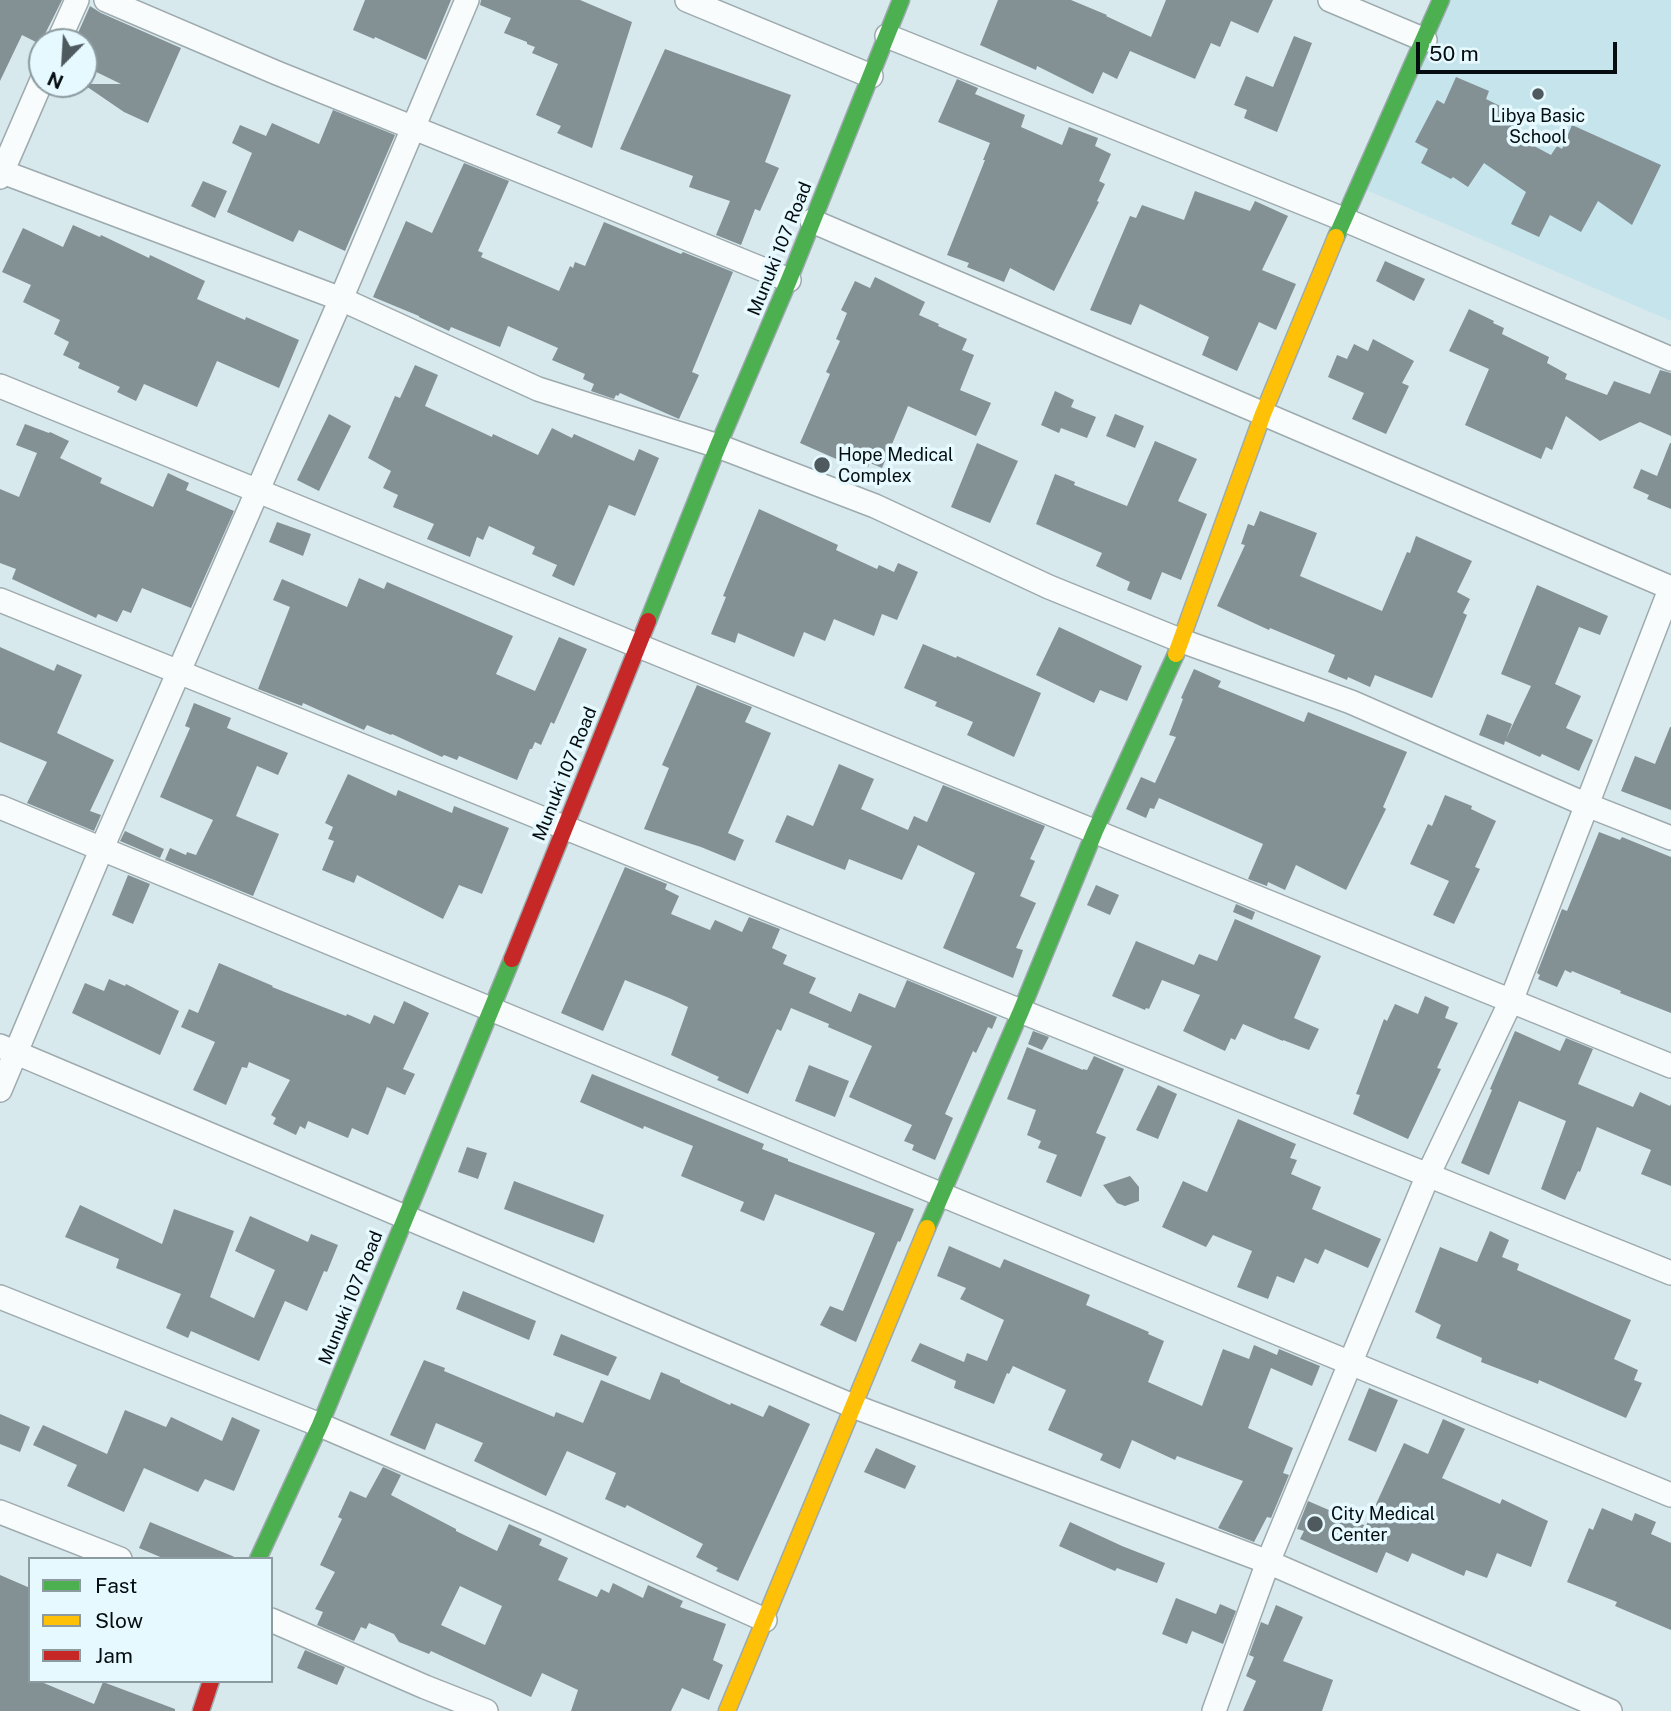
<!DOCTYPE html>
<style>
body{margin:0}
#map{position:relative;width:1671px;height:1711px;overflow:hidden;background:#d8e9ee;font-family:"Public Sans",sans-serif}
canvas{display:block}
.legend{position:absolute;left:28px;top:1557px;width:245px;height:126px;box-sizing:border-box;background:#e6f9fe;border:2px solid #8c9b9f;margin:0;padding:9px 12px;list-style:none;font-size:21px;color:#040d10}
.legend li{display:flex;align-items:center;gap:14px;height:35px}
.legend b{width:35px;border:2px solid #8c9b9f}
.north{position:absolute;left:28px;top:28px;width:70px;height:70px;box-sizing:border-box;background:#e6f9fe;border:2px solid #8c9b9f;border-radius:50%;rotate:204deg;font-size:19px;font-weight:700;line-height:28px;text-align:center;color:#040d10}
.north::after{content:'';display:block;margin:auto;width:24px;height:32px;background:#4e5a5e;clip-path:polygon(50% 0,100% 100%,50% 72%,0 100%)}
.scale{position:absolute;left:1416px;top:42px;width:201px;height:32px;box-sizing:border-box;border:4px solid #040d10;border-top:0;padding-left:9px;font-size:21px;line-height:24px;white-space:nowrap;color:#040d10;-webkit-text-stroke:5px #e6f9fe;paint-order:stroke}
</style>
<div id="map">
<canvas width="1671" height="1711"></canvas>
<ul class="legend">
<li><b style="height:9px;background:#4caf50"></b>Fast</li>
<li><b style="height:9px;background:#ffc107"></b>Slow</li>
<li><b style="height:9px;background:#c62828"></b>Jam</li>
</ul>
<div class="north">N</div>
<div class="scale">50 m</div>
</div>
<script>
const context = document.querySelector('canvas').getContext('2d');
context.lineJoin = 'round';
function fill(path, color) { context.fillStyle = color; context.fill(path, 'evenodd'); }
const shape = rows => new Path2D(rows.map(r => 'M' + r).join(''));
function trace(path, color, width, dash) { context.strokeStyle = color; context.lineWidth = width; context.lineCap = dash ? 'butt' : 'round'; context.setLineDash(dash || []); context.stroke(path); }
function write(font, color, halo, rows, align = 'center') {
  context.font = font + ' "Public Sans",sans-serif'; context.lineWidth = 7; context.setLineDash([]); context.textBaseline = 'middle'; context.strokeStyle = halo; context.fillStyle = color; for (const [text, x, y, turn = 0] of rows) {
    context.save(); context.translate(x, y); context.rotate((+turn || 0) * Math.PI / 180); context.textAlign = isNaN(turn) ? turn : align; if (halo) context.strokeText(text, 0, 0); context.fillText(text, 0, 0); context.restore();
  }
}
const built = shape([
 [1445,0,1671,0,1671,321,1364,189]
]);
const building = shape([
 [0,0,62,0,40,44,22,35,0,81],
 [365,0,451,0,426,60,375,37,374,39,353,30],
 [481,0,580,0,632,22,592,148,557,133,561,126,536,115,558,64,532,53,535,47,527,44,527,42,504,33,511,18,480,5],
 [998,0,1071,0,1107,15,1106,16,1151,37,1166,0,1273,0,1258,33,1231,21,1220,47,1211,43,1195,79,1130,51,1117,79,1103,72,1093,94,1037,66,1036,70,980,45],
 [90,6,101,13,181,48,148,123,124,112,83,84,121,84,84,66,84,36,78,33],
 [1294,36,1312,43,1277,132,1244,118,1247,110,1234,105,1246,76,1273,87],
 [665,49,791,95,765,162,779,168,760,211,755,209,741,245,716,235,730,201,689,187,693,176,620,149],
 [1456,77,1489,91,1486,99,1526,119,1517,137,1551,155,1557,146,1562,149,1572,125,1661,165,1632,225,1598,201,1581,232,1550,215,1539,237,1511,224,1526,192,1484,163,1468,187,1453,177,1451,179,1421,163,1428,149,1415,142,1437,100,1444,104],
 [957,79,978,88,975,94,1025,115,1021,127,1062,145,1069,127,1098,138,1095,146,1111,154,1099,181,1105,184,1097,201,1099,202,1054,291,1010,268,1004,282,967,267,969,263,947,255,985,160,983,160,990,143,938,122],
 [333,110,395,135,345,251,299,230,293,242,227,212,252,153,232,143,240,125,266,136,272,123,319,144],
 [464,163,509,181,478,251,483,253,481,257,559,291,570,266,573,268,575,262,585,266,604,222,681,254,683,252,733,272,692,372,699,375,679,419,620,393,618,396,616,395,614,399,591,391,594,384,583,379,585,374,552,360,558,348,508,326,500,347,451,327,449,331,419,317,419,316,373,297,406,221,432,233],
 [203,181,227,191,215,218,191,206],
 [1195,191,1250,211,1255,201,1288,216,1262,270,1296,284,1276,330,1259,322,1237,371,1202,355,1209,337,1140,304,1131,325,1090,310,1130,216,1136,218,1142,205,1184,220],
 [73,225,100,237,101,235,149,258,150,255,205,281,197,299,245,320,246,317,299,340,279,388,217,361,197,407,144,384,136,401,117,392,120,387,78,368,80,363,63,355,69,342,54,334,60,320,23,302,31,285,2,272,23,228,63,247],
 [1385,261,1425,279,1414,301,1376,281],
 [875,277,925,302,919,315,939,324,938,326,967,339,962,350,974,355,960,390,991,403,976,436,908,406,882,468,870,463,868,467,845,457,843,462,800,443,830,374,826,372,840,341,836,339,847,313,841,310,855,281,870,288],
 [1469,309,1494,321,1493,323,1504,328,1502,334,1549,357,1547,363,1567,374,1565,379,1607,395,1614,381,1650,394,1660,370,1671,373,1671,436,1640,422,1600,441,1566,416,1552,450,1546,447,1541,459,1465,425,1489,369,1449,351],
 [1373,339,1414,361,1402,383,1409,386,1386,434,1352,419,1364,393,1328,377,1337,355,1347,359,1354,344,1368,351],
 [415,365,438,375,425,406,492,437,493,434,538,455,552,428,572,438,574,434,634,461,639,449,659,458,635,516,609,505,574,586,552,576,557,565,532,554,535,547,489,526,483,540,477,537,470,557,427,539,434,524,393,507,398,495,383,488,391,471,368,458,395,396,400,398],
 [1055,391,1074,400,1071,407,1096,417,1087,438,1061,428,1059,433,1041,425],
 [329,414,351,426,319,491,297,480],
 [1115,414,1144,426,1135,448,1106,436],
 [25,424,49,433,50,432,69,441,60,458,102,478,100,483,153,507,168,473,189,483,186,490,234,511,191,608,142,588,131,613,123,610,117,622,98,614,96,618,12,579,16,569,0,563,0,489,19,497,37,453,16,445],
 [1155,441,1197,459,1178,501,1207,514,1181,580,1162,572,1151,600,1127,590,1130,582,1096,566,1102,553,1036,524,1055,474,1075,482,1074,485,1127,506],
 [977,443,1018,461,990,523,951,507],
 [1670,443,1671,443,1671,509,1647,499,1649,495,1633,488,1641,469,1657,476],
 [759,509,838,545,836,550,877,569,879,565,894,572,898,563,918,572,897,620,882,614,874,636,834,619,825,641,804,632,794,657,738,633,735,643,711,634,726,597,723,596],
 [1260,511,1317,533,1300,576,1382,611,1407,552,1410,553,1416,536,1472,561,1457,592,1470,599,1463,613,1467,615,1432,698,1375,675,1370,687,1348,677,1347,680,1328,672,1335,655,1270,628,1269,630,1217,606,1245,545,1241,544,1248,524,1254,526],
 [277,522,311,534,303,556,269,542],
 [359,578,384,589,387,582,513,636,496,674,535,691,559,637,587,649,554,724,551,722,541,745,535,742,532,749,530,749,517,780,459,756,457,760,444,755,442,757,392,734,391,735,367,725,364,730,303,703,302,706,258,689,290,607,273,600,282,579,347,607],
 [1537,585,1608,616,1600,635,1579,627,1555,684,1581,696,1566,728,1593,740,1579,771,1542,754,1540,757,1505,741,1504,745,1479,735,1487,714,1512,724,1506,739,1531,686,1501,674],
 [1059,627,1142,666,1127,701,1100,690,1094,703,1036,675],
 [923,644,956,658,957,656,1041,693,1014,757,967,735,973,722,935,706,937,702,904,688],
 [0,647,54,671,57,664,82,675,57,733,114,760,90,811,101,815,94,831,27,803,47,762,0,742],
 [1194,669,1221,681,1218,687,1304,722,1308,712,1407,752,1383,807,1386,809,1346,890,1296,865,1285,890,1268,882,1267,886,1248,879,1263,844,1159,798,1154,809,1150,808,1146,818,1126,809,1141,777,1155,783,1176,737,1169,735,1183,699,1181,698],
 [697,685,752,707,745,722,771,733,728,833,744,840,735,861,701,847,644,829,669,768,662,765],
 [194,703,231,718,227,728,288,753,278,775,257,766,236,816,279,834,253,896,165,860,170,848,186,855,187,852,196,855,213,820,160,797,190,728,185,726],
 [1670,727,1671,727,1671,810,1621,791,1635,756,1655,764],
 [839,764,874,779,861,809,908,830,914,816,927,822,943,785,1045,826,1030,859,1035,861,1020,896,1036,903,1016,948,1023,950,1013,978,943,948,975,873,918,845,902,880,849,859,845,870,775,842,787,815,813,826],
 [348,774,396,796,398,790,452,813,454,806,509,828,482,894,459,885,443,919,357,875,354,883,322,870,334,841,328,839,333,827,325,823],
 [1445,795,1472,806,1471,809,1496,821,1475,867,1480,869,1454,924,1433,915,1449,881,1410,864,1428,824,1432,826],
 [125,831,164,849,160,858,120,841],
 [1599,832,1620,840,1622,837,1671,857,1671,1013,1620,993,1621,991,1572,971,1571,973,1565,970,1557,987,1538,979,1540,975,1537,973,1562,909,1567,911],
 [625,867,667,884,665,889,679,896,671,914,710,930,715,920,742,932,749,917,780,929,772,948,787,955,783,964,816,978,809,993,851,1012,859,993,895,1008,907,980,997,1017,992,1029,988,1027,976,1053,973,1051,945,1114,953,1118,935,1160,912,1150,914,1145,904,1141,912,1125,849,1097,872,1046,828,1027,829,1024,791,1008,781,1031,777,1029,748,1094,717,1080,719,1077,671,1055,688,1007,669,998,625,980,603,1031,561,1013],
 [128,875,150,884,133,924,112,915],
 [1096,885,1119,895,1110,915,1087,905],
 [1236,904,1255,912,1252,920,1233,912],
 [1235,919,1321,956,1294,1018,1319,1029,1309,1050,1283,1040,1283,1041,1243,1024,1235,1040,1231,1038,1225,1051,1183,1031,1200,995,1162,980,1149,1009,1146,1008,1145,1010,1112,996,1136,941,1194,965,1199,954,1217,961],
 [219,963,273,986,272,987,346,1016,347,1014,370,1024,374,1015,394,1024,404,1001,429,1013,403,1069,415,1074,405,1095,387,1087,368,1135,352,1128,348,1138,308,1121,305,1129,300,1126,296,1135,273,1124,276,1118,271,1115,290,1080,249,1062,247,1068,242,1067,226,1105,193,1090,215,1042,181,1027,189,1009,198,1013],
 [109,979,125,986,126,984,179,1011,160,1055,72,1013,85,983,104,991],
 [1425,996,1449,1007,1445,1018,1458,1023,1437,1068,1441,1069,1408,1139,1353,1114,1360,1095,1356,1094,1384,1019,1387,1021,1395,1004,1418,1014],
 [1033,1031,1049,1037,1042,1050,1028,1044],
 [1515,1031,1560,1051,1566,1038,1593,1049,1578,1084,1633,1107,1640,1092,1670,1106,1671,1104,1671,1186,1641,1174,1651,1150,1597,1127,1580,1172,1578,1171,1565,1200,1541,1189,1566,1121,1519,1101,1489,1175,1461,1163,1492,1090,1490,1089],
 [1027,1047,1083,1070,1083,1069,1087,1070,1094,1056,1124,1069,1096,1133,1106,1137,1081,1197,1046,1182,1057,1155,1038,1148,1041,1141,1027,1135,1036,1110,1007,1099],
 [809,1065,849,1081,835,1117,795,1101],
 [592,1074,764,1144,762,1149,788,1159,788,1161,914,1209,900,1242,898,1241,856,1342,820,1325,830,1306,843,1311,875,1233,775,1194,764,1221,740,1211,744,1202,681,1176,693,1146,644,1126,643,1129,580,1102],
 [1158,1085,1177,1094,1158,1139,1136,1130],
 [1238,1119,1296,1144,1290,1158,1297,1160,1291,1174,1321,1187,1312,1209,1381,1239,1368,1268,1325,1249,1318,1264,1305,1258,1294,1283,1277,1276,1268,1299,1237,1287,1252,1251,1213,1235,1206,1247,1162,1227,1183,1181,1207,1192],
 [467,1147,487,1153,478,1179,458,1172],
 [1130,1176,1139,1187,1139,1201,1125,1206,1117,1203,1103,1185],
 [514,1181,604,1215,594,1243,504,1209],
 [80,1205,162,1244,174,1209,234,1231,210,1297,254,1318,275,1270,235,1251,250,1216,308,1242,311,1234,338,1245,327,1272,324,1271,307,1311,285,1301,259,1361,191,1331,188,1338,166,1328,181,1294,116,1268,119,1259,65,1237],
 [1490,1231,1509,1240,1502,1257,1519,1264,1517,1270,1631,1320,1614,1359,1638,1370,1634,1380,1642,1383,1626,1418,1539,1380,1538,1384,1481,1362,1482,1358,1436,1338,1441,1325,1415,1312,1440,1247,1477,1262],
 [949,1246,1000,1268,1004,1259,1090,1295,1086,1305,1149,1332,1148,1334,1164,1341,1148,1382,1202,1406,1223,1349,1249,1359,1254,1345,1277,1355,1279,1349,1320,1366,1312,1386,1271,1368,1248,1428,1293,1448,1283,1473,1289,1475,1271,1518,1267,1517,1254,1542,1218,1528,1243,1481,1177,1456,1175,1460,1132,1440,1120,1469,1100,1460,1103,1454,1048,1430,1066,1390,1013,1366,1009,1374,1007,1373,994,1404,954,1388,956,1381,911,1361,920,1343,964,1362,967,1353,987,1361,1004,1320,960,1299,966,1288,937,1276],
 [463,1291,536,1321,529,1340,456,1309],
 [561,1334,617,1357,608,1376,553,1355],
 [424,1360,445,1368,444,1371,554,1417,556,1412,583,1423,601,1380,650,1400,661,1372,680,1380,680,1382,730,1405,731,1403,763,1417,769,1405,810,1424,738,1581,716,1571,718,1568,696,1557,703,1544,627,1505,625,1508,605,1499,616,1473,567,1451,546,1496,474,1461,483,1443,436,1423,425,1450,390,1435],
 [1369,1388,1398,1400,1376,1452,1348,1440],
 [125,1410,166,1427,171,1417,222,1441,232,1417,260,1430,234,1491,205,1479,198,1492,144,1468,124,1512,67,1486,77,1465,33,1445,43,1425,107,1454],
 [0,1414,30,1427,20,1452,0,1444],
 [1443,1419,1465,1429,1442,1478,1500,1504,1502,1499,1548,1521,1531,1567,1497,1553,1487,1578,1466,1570,1464,1576,1412,1553,1408,1562,1386,1552,1377,1573,1300,1539,1304,1531,1297,1529,1308,1501,1366,1526,1404,1443,1428,1454],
 [876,1448,916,1466,905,1489,864,1472],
 [383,1467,401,1475,391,1495,456,1529,456,1531,497,1551,509,1524,542,1539,539,1545,568,1558,558,1580,597,1597,601,1589,609,1593,613,1583,643,1598,648,1585,683,1601,680,1607,726,1624,713,1660,723,1665,709,1700,682,1688,671,1711,571,1711,578,1690,542,1673,531,1697,431,1651,429,1654,399,1642,394,1634,369,1623,366,1629,361,1627,354,1641,317,1625,323,1612,315,1609,335,1572,320,1565,342,1519,338,1517,350,1491,366,1498],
 [460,1586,502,1606,485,1645,441,1625],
 [1602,1508,1632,1521,1635,1513,1656,1522,1651,1534,1671,1543,1671,1630,1615,1606,1617,1602,1567,1582,1589,1528,1593,1530],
 [150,1522,237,1558,237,1559,165,1559,139,1548],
 [1070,1522,1122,1546,1165,1563,1157,1583,1117,1568,1115,1571,1059,1546],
 [0,1575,30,1588,30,1681,39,1681,94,1704,103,1682,175,1709,175,1711,0,1711],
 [1176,1598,1216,1614,1220,1604,1236,1611,1223,1644,1192,1631,1187,1644,1162,1634],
 [1276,1605,1303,1617,1283,1661,1333,1680,1322,1711,1243,1711,1256,1681,1246,1676,1254,1657,1249,1655,1261,1622,1268,1625],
 [305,1650,345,1667,337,1685,297,1668]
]);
const street = shape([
 [106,0,277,73,583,196,789,280],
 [687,0,871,76],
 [1330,0,1425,40],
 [887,36,1343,219,1671,359],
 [58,42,77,0],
 [0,171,341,299,538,389,718,446,875,506,1049,587,1182,641,1351,702,1587,805,1671,838],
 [0,177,42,80],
 [812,221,1671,588],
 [0,386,1671,1066],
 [0,600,1671,1273],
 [0,807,1671,1495],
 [0,1046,853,1406,1268,1562,1610,1711],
 [0,1090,102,848,341,299,467,0],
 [0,1297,320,1425,549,1523,765,1620],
 [0,1512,120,1559],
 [271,1620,425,1687,486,1711],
 [1214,1711,1268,1562,1428,1175,1511,1001,1671,587]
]);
const fast = shape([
 [1336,237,1441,0],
 [648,621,718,446,789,280,901,0],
 [927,1228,1021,1011,1095,831,1176,654],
 [258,1559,320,1425,512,959]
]);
const slow = shape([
 [1176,654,1263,414,1336,237],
 [727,1711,927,1228]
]);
const jam = shape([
 [512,959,648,621],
 [201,1711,211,1681]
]);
const markers = [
 [1538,94,7,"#4e5a5e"],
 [822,465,9,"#4e5a5e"],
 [1315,1524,9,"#4e5a5e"]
];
const poiNames = [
 ["Libya Basic",1538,116,"center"],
 ["School",1538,137,"center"],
 ["Hope Medical",838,455],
 ["Complex",838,476],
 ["City Medical",1331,1514],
 ["Center",1331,1535]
];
const streetNames = [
 ["Munuki 107 Road",780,249,-68],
 ["Munuki 107 Road",565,774,-68],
 ["Munuki 107 Road",351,1298,-68]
];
fill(built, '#c6e4ec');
fill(building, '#839094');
trace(street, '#9daaae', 26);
trace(fast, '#9daaae', 19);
trace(slow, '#9daaae', 19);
trace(jam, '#9daaae', 19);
trace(street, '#f9fcfc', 23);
trace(fast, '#4caf50', 16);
trace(slow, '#ffc107', 16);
trace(jam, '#c62828', 16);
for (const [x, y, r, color] of markers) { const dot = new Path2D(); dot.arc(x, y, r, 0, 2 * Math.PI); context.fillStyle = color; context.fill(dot); trace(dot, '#e6f9fe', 2.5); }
write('18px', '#040d10', '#e6f9fe', poiNames, 'left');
write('18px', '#040d10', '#e6f9fe', streetNames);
</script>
